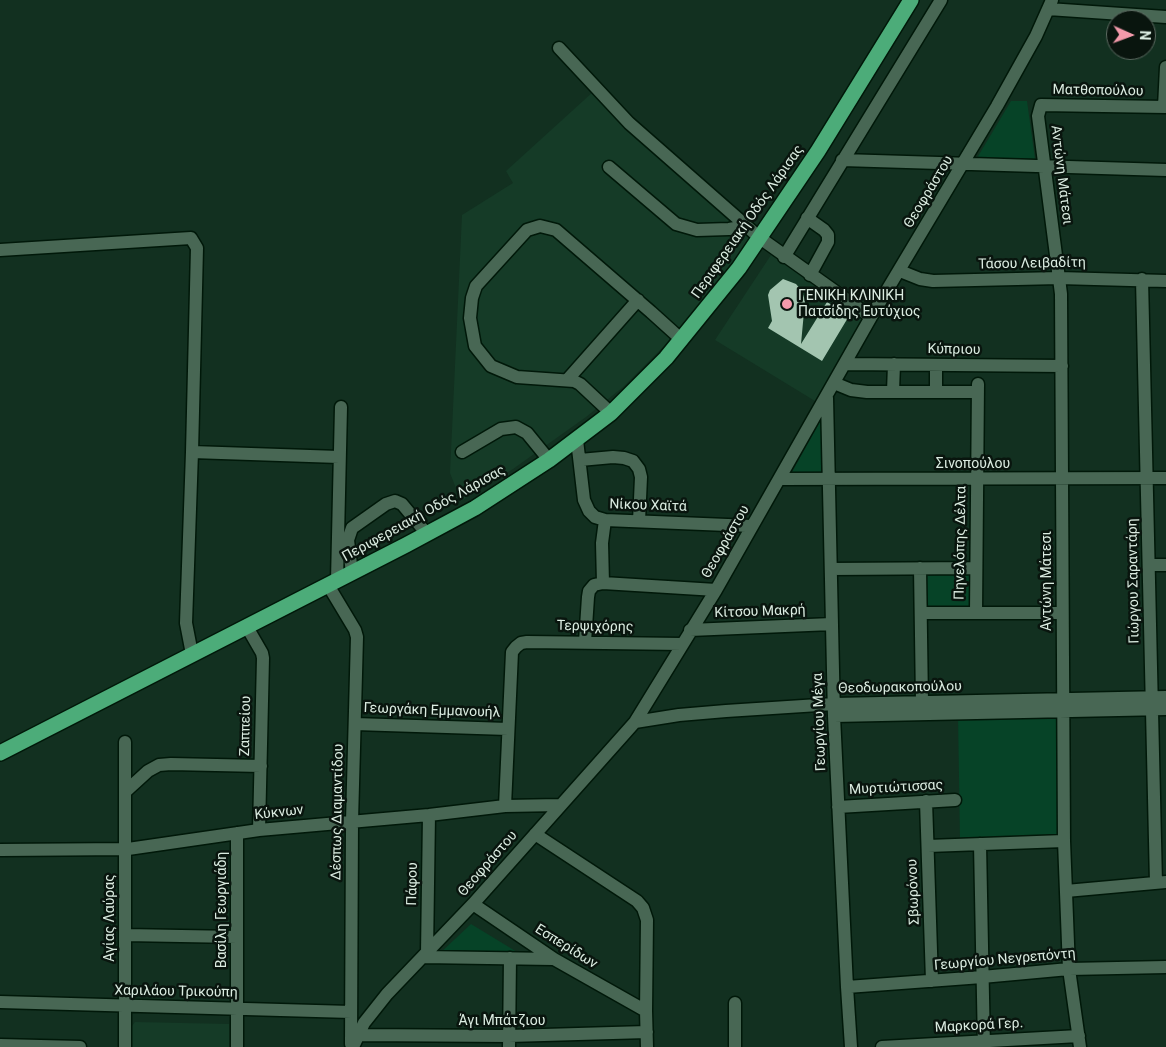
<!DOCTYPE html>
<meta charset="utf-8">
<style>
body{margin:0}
#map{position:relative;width:1166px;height:1047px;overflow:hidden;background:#123020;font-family:Roboto,sans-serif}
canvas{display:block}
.north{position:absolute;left:1106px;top:10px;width:50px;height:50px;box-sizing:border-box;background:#09150e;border:1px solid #5d6b62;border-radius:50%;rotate:92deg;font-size:14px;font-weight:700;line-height:20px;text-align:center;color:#dbece1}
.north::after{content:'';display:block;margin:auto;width:18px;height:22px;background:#f39aab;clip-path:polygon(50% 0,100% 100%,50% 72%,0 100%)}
</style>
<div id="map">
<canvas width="1166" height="1047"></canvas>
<div class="north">N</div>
</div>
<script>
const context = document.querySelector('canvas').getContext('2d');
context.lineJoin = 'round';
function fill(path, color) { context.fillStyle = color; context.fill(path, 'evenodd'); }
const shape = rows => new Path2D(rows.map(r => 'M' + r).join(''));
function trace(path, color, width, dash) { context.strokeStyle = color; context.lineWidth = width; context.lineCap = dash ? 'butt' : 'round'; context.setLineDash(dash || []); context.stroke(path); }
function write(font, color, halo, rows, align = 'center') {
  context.font = font + ' Roboto,sans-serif'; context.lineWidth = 5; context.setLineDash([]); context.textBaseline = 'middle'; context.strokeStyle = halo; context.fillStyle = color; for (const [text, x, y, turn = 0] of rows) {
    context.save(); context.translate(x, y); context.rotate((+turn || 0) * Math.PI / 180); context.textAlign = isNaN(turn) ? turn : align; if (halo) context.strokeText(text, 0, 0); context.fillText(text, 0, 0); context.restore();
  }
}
const built = shape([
 [594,91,751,237,717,283,665,345,623,387,586,417,513,469,461,501,450,473,462,215,513,183,506,171],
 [771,255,866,317,815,401,715,340],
 [135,1022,229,1024,229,1047,132,1047,132,1026]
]);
const green = shape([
 [1011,101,1027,101,1035,159,977,158],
 [819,423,821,423,822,478,790,476],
 [969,574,969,610,924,610,924,575],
 [1057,712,1058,837,960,840,958,714],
 [471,924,517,952,518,954,438,955]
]);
const building = shape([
 [783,279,796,284,802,291,805,301,801,344,827,302,849,316,822,361,768,328,772,321,768,295,770,290]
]);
const minor = shape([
 [1048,9,1166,17],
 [559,48,629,123,760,238,871,317],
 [1164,107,1166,67],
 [842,160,1166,170],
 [609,167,676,224,697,230,729,229,735,228,742,223],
 [807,218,824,230,828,235,828,242,810,275],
 [0,250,191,238,197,248,192,452,186,623,192,654],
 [784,257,941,0],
 [900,271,920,279,933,281,1059,278,1166,281],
 [1142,279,1156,883],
 [845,364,1062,366],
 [568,379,638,300],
 [834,383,851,390,867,392,978,392],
 [893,392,894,364],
 [936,392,936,365],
 [827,398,834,716,847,987,851,1047],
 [611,413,580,384,574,381,517,377,491,366,475,346,470,318,472,298,476,286,527,230,540,226,556,230,651,312,682,340],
 [577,440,584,500,589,511,595,517,605,520,752,526],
 [192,452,339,457],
 [462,452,501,429,516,427,527,433,549,460],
 [580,460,613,457,624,458,633,461,639,469,641,477,639,521],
 [780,479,1166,478],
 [1149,565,1166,565],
 [920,568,922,702],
 [831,569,976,568],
 [352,573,348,540,352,528,386,504,395,501,402,504,427,534],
 [337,580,341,407],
 [603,583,602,543,605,520],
 [328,585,355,630,357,637,352,821,351,1044],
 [976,612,978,384],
 [921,613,1062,613],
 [247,627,262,653,263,658,259,830],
 [690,630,832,624],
 [585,642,588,597,589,591,594,585,603,583,716,590],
 [834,716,1166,709],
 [635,722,679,715,726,711,834,704,1166,697],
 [355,724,508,729],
 [125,792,148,771,159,765,171,764,261,766],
 [926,801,932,981],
 [505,806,512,652,516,647,521,643,527,642,682,644],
 [838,807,955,800],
 [535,834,637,901,643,908,647,920,646,1011,647,1047],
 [980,844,984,1047],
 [928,846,1064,841],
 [0,850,128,849,259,830,429,815,505,806,560,805],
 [1066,891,1166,882],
 [473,904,554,959,646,1011],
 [125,935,237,937],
 [427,953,429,815],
 [423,957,553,959],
 [847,987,982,977,1069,969,1166,967],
 [0,1002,351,1012],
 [735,1003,735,1047],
 [358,1035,509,1036,647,1032],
 [0,1045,80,1047],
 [125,1047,125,742],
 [237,1047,237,833],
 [353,1047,364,1023,387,994,473,904,635,722,716,590,871,317,997,106,1036,36,1052,0],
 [509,1047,510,958],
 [882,1047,1079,1036],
 [1080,1047,1069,969,1064,841,1061,294,1038,116,1041,105,1166,107]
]);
const highway = shape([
 [0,753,406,545,475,508,549,460,611,413,666,358,739,268,818,151,911,0]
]);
const markers = [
 [787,304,6,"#f39aab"]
];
const streetNames = [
 ["Ματθοπούλου",1098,91,1],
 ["Αντώνη Μάτεσι",1061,175,83],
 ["Θεοφράστου",929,192,-59],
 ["Περιφερειακή Οδός Λάρισας",748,222,-55],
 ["Τάσου Λειβαδίτη",1032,264,-1],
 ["Κύπριου",954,350,1],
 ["Σινοπούλου",973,464],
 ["Νίκου Χαϊτά",648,506,2],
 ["Περιφερειακή Οδός Λάρισας",424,514,-29],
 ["Θεοφράστου",726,542,-60],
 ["Πηνελόπης Δέλτα",961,543,-89],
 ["Αντώνη Μάτεσι",1047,581,-90],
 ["Γιώργου Σαραντάρη",1134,581,-91],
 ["Κίτσου Μακρή",760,612,-2],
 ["Τερψιχόρης",595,627,1],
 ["Θεοδωρακοπούλου",900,688,-1],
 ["Γεωργάκη Εμμανουήλ",432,711,2],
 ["Γεωργίου Μέγα",820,722,-92],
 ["Ζαππείου",246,726,-89],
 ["Μυρτιώτισσας",896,788,-3],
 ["Δέσπως Διαμαντίδου",338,812,-89],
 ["Κύκνων",279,813,-6],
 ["Θεοφράστου",488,864,-49],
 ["Πάφου",413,884,-89],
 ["Σβωρόνου",914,892,-92],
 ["Βασίλη Γεωργιάδη",222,910,-90],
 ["Αγίας Λαύρας",110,918,-90],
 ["Εσπερίδων",566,947,32],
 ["Γεωργίου Νεγρεπόντη",1005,960,-5],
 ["Χαριλάου Τρικούπη",176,992,1],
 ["Άγι Μπάτζιου",502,1021],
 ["Μαρκορά Γερ.",979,1026,-3]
];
const poiNames = [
 ["ΓΕΝΙΚΗ ΚΛΙΝΙΚΗ",798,296],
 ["Πατσίδης Ευτύχιος",798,312]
];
fill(built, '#153b27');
fill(green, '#064327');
fill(building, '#a3c5b0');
trace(minor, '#001809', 15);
trace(highway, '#001809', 18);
trace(minor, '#486754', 12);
trace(highway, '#4cac79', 15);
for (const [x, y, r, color] of markers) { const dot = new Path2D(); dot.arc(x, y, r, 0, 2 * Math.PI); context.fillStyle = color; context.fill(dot); trace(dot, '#09150e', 2); }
write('14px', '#dbece1', '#09150e', streetNames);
write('14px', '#dbece1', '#09150e', poiNames, 'left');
</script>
